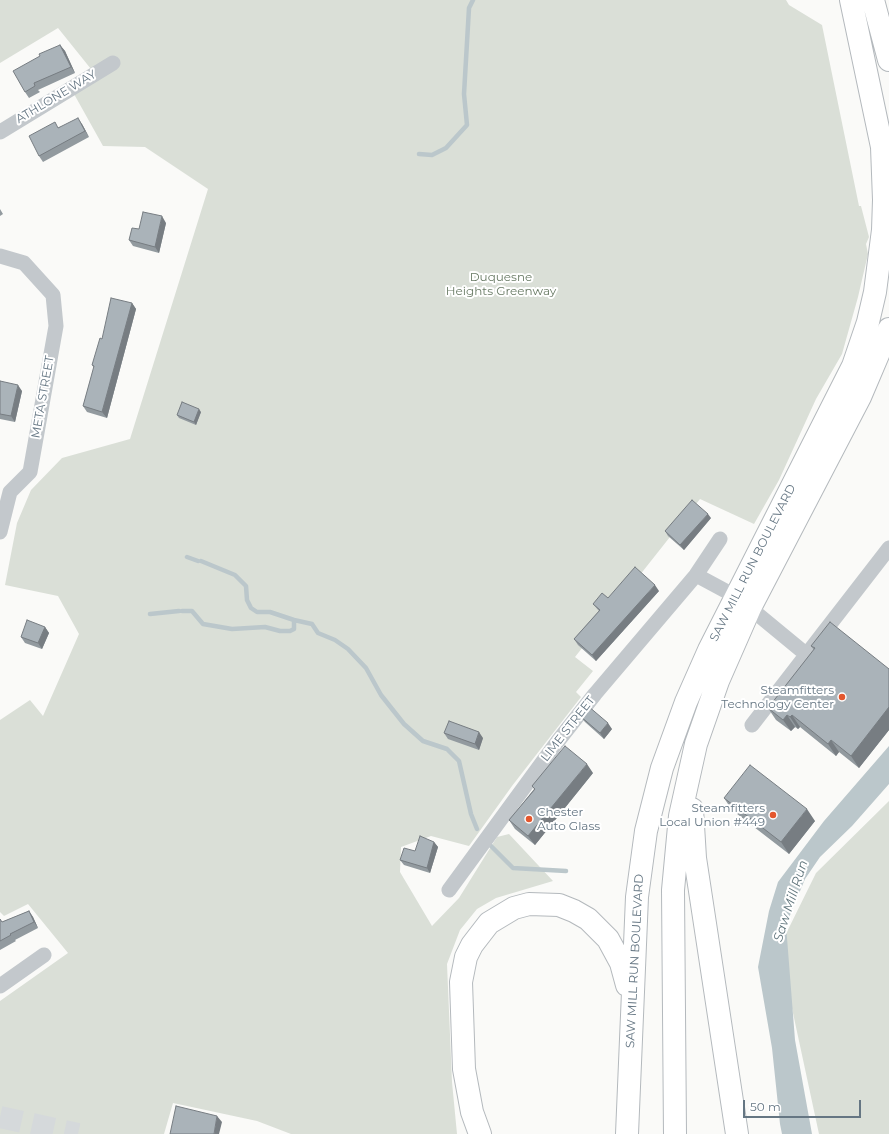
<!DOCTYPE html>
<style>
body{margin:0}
#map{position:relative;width:889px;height:1134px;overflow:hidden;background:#fafaf8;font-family:Montserrat,sans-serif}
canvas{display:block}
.scale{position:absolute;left:743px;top:1100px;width:118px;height:18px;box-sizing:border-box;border:2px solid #657683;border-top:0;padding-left:5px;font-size:12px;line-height:14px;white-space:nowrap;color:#657683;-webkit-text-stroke:3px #fff;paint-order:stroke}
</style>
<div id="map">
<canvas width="889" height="1134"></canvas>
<div class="scale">50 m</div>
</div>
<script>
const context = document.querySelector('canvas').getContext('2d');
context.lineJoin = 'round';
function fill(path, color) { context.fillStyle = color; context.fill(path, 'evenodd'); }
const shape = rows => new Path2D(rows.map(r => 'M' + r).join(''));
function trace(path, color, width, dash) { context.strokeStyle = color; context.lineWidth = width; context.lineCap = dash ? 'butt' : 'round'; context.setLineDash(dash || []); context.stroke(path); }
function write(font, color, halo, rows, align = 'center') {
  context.font = font + ' Montserrat,sans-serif'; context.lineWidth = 4; context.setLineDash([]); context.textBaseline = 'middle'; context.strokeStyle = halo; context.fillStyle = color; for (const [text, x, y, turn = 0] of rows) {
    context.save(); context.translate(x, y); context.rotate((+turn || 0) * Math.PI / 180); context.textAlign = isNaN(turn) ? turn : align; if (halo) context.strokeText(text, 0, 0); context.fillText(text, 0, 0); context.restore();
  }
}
const green = shape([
 [0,0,786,0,789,5,822,25,859,206,861,206,869,237,866,244,868,254,858,297,842,354,816,399,779,480,754,524,700,499,575,657,593,671,576,692,581,697,512,786,469,846,431,836,401,847,400,872,432,926,459,898,497,837,509,834,553,881,496,898,477,909,460,930,447,964,452,1082,457,1134,291,1134,257,1121,173,1103,164,1134,0,1134,0,1001,68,953,28,904,4,916,0,912,0,720,30,700,43,716,79,634,58,596,5,585,17,523,31,490,62,458,130,439,208,189,145,147,103,146,74,94,99,79,58,28,0,63],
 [889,801,889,1134,819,1134,779,948,816,873]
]);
const water = shape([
 [889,746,889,784,852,826,820,857,805,879,786,925,795,1040,812,1134,782,1134,780,1124,772,1048,758,967,769,911,778,882,824,821]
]);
const stream = shape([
 [419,154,432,155,446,148,467,125,464,94,469,8,473,0],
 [187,557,198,561],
 [201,561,235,575,246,586,247,600,251,608,257,612,270,612,294,620,312,624,318,633,335,640,348,649,366,668,381,695,404,724,423,741,447,749,459,761,471,814,477,829],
 [182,611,192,611,203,624,232,629,265,627,280,631,290,631,294,629,294,620],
 [150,614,179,611],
 [489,844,513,868,566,871]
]);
const highwayTunnel = shape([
 [0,1117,78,1134]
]);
const street = shape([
 [0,132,113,63],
 [0,256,24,263,53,295,56,326,30,472,10,492,0,532],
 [696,575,735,596],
 [750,608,807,655],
 [752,725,889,548],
 [449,890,558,741,595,694,696,575,720,539],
 [0,986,44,955]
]);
const highway = shape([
 [873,0,889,60],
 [692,809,695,858,737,1134],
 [480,1134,472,1112,464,1069,461,982,466,957,472,945,489,923,514,908,529,904,559,905,574,911,588,919,608,939,621,963,627,985],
 [627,1134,637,897,646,831,662,768,686,702,709,650,853,366,868,322,875,292,883,230,884,200,882,147,851,0],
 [675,1134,673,890,680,816,696,744,718,681,750,608,860,397,889,329]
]);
const wall = shape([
 [60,45,65,51,75,73,38,90,40,92,29,98,25,92],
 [82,124,89,137,43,162,39,156,59,127],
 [0,209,3,214,0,216],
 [166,223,159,253,133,246,129,240],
 [132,303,136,309,107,418,87,412,83,406,94,368,92,365,102,339],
 [0,381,22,391,15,422,0,419],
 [201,412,196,425,179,418,177,415],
 [711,518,684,550,668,536,665,531],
 [659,591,596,661,578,645,574,639,599,611,593,604,608,598],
 [45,627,49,633,42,649,25,643,21,637],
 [811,646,889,669,889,730,859,768,839,752,836,756,800,727,798,729,795,727,791,731,776,720,768,708,814,650],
 [580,716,612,729,604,739,585,722],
 [444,733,483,738,479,750,448,739],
 [593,773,535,845,515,829,509,820,534,789,532,786],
 [724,798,815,821,789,854,732,810],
 [434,842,438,847,430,873,404,865,400,860,415,851],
 [29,911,33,917,38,928,15,940,16,941,0,950,0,919,2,922]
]);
const shadedWall = shape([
 [60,45,65,51,75,73,71,67],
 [78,118,82,124,89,137,85,131],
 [162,216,166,223,159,253,155,247],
 [132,303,136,309,107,418,102,412],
 [18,385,22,391,15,422,11,416],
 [199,409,201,412,196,425,194,422],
 [708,514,711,518,684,550,680,545],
 [655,585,659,591,596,661,592,655],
 [45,627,49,633,42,649,38,643],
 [889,707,889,730,859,768,851,756],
 [787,715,795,727,791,731,783,720],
 [792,715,800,727,798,729,790,717],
 [608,723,612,729,604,739,600,733],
 [479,732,483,738,479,750,475,744],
 [831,740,839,752,836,756,828,744],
 [587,764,593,773,535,845,528,836],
 [807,809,815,821,789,854,781,842],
 [434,842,438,847,430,873,427,868],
 [29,911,33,917,38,928,34,922],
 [217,1116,222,1122,219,1134,214,1134]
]);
const building = shape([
 [60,45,71,67,34,83,35,86,25,92,13,71,40,56,39,54,60,45],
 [78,118,85,131,39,156,29,136,55,122,58,128,78,118],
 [143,212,162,216,155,247,129,240,132,228,139,229,143,212],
 [111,298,132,303,102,412,83,406,94,366,92,365,100,338,102,339,111,298],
 [0,381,18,385,11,416,0,414,0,381],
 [182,402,199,409,194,422,177,415,182,402],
 [692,500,708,514,680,545,665,531,692,500],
 [635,567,655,585,592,655,574,639,600,610,593,604,602,593,608,598,635,567],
 [27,620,45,627,38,643,21,637,27,620],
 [830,622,889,669,889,707,851,756,831,740,828,744,792,715,790,717,787,715,783,720,768,708,815,648,811,646,830,622],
 [588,706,608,723,600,733,580,716,588,706],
 [449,721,479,732,475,744,444,733,449,721],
 [565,746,587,764,528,836,509,820,535,789,532,786,565,746],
 [750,765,807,809,781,842,724,798,750,765],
 [420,836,434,842,427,868,400,860,404,848,415,851,420,836],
 [29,911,34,922,10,934,11,935,0,941,0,919,2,922,29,911],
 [176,1106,217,1116,214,1134,170,1134,176,1106]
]);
const markers = [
 [842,697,4,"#e4572e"],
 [773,815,4,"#e4572e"],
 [529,819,4,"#e4572e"]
];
const streetNames = [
 ["ATHLONE WAY",56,97,-31],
 ["META STREET",43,397,-80],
 ["SAW MILL RUN BOULEVARD",753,563,-63],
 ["LIME STREET",568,729,-52],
 ["SAW MILL RUN BOULEVARD",635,961,-87]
];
const parkNames = [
 ["Duquesne",501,277],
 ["Heights Greenway",501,291]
];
const poiNames = [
 ["Steamfitters",834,690],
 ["Technology Center",834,704],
 ["Steamfitters",765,808],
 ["Local Union #449",765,822],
 ["Chester",537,812,"left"],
 ["Auto Glass",537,826,"left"]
];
const waterNames = [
 ["Saw Mill Run",791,901,-72]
];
fill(green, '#dadfd7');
fill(water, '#bbc7cb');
trace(stream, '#bbc7cb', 4.5);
trace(highwayTunnel, '#d5d9db', 22, [22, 11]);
trace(highway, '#b4b9bd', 24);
trace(street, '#c3c8cc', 15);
trace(highway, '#fff', 22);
fill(wall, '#929a9f');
fill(shadedWall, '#777d82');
fill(building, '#aab3b9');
trace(building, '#777d82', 1);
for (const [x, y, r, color] of markers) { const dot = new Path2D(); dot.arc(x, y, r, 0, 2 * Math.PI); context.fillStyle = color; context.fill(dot); trace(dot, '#fff', 1.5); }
write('12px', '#657683', '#fff', streetNames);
write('12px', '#687a64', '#fff', parkNames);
write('12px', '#657683', '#fff', poiNames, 'right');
write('italic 13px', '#60757c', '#fff', waterNames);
</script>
